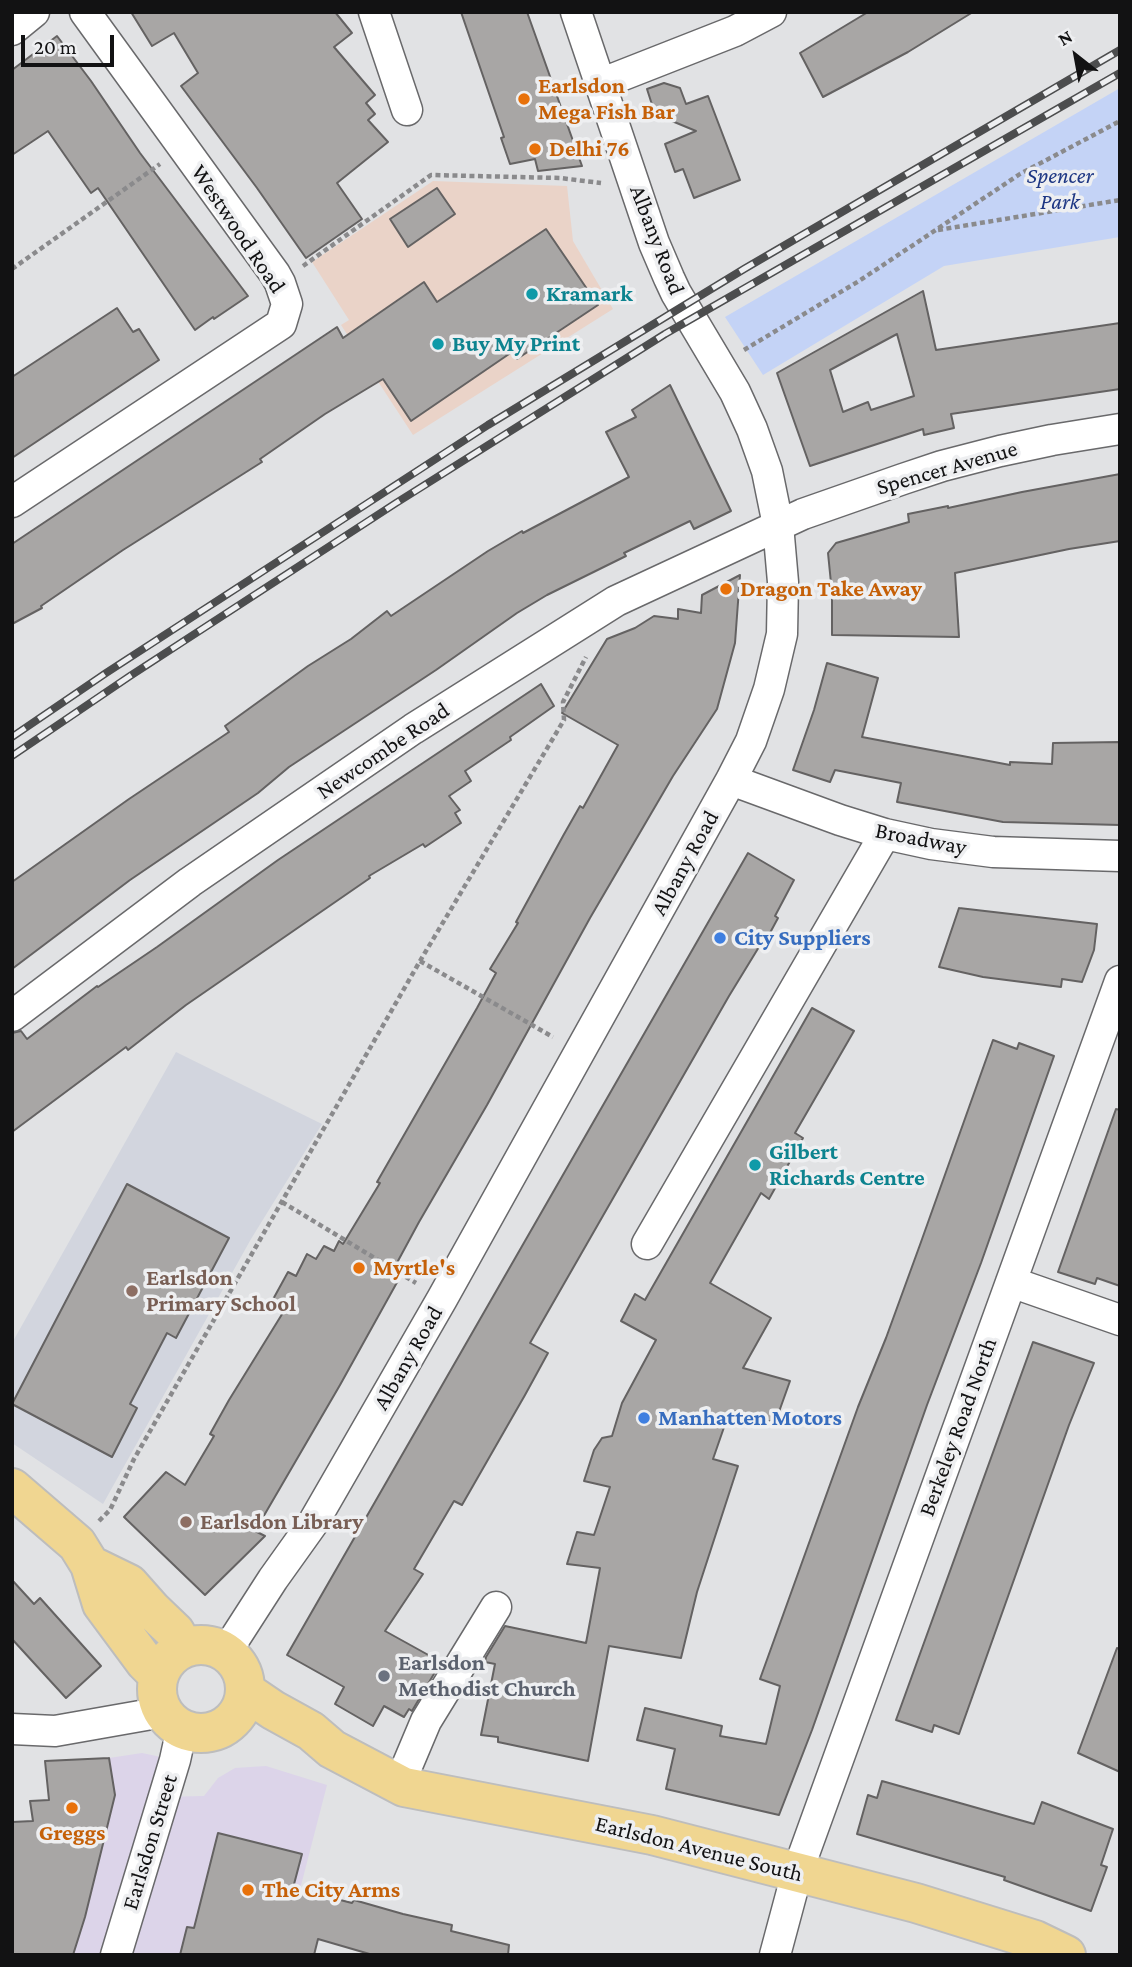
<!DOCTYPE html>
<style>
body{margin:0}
#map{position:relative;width:1132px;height:1967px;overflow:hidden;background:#e1e2e4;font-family:"Crimson Pro",serif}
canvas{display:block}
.frame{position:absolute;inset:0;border:14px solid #121213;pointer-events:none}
.north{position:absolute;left:1041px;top:21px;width:70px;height:70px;-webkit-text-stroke:5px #eeeff1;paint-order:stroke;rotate:329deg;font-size:19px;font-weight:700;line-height:28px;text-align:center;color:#121213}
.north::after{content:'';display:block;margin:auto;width:24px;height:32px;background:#121213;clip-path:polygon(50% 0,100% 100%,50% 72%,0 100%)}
.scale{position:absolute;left:21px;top:35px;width:93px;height:32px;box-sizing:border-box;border:4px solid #121213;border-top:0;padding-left:9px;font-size:21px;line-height:24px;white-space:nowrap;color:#121213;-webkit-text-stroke:5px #eeeff1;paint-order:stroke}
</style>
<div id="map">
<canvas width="1132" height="1967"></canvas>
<div class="frame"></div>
<div class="north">N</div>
<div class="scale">20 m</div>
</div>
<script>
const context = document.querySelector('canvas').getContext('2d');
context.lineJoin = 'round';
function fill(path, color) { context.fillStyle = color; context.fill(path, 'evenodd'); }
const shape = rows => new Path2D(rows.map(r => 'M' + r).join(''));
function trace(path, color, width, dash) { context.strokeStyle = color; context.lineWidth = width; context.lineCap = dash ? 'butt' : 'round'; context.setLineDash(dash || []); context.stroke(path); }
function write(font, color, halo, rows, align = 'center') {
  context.font = font + ' "Crimson Pro",serif'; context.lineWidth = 7; context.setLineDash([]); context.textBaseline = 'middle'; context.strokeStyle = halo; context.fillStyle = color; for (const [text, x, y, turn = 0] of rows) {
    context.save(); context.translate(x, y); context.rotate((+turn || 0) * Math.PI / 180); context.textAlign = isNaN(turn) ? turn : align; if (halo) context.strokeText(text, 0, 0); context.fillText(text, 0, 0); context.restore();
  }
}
const commercial = shape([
 [142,1753,175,1760,164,1797,204,1796,218,1778,235,1768,266,1766,327,1785,283,1955,73,1955,85,1917,115,1795,109,1758]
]);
const industrial = shape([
 [433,181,567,186,573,241,613,309,413,435,341,325,349,320,312,262]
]);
const built = shape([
 [176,1052,322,1124,251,1239,103,1504,12,1443,12,1343]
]);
const green = shape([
 [1120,88,1120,237,944,266,763,375,725,317]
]);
const building = shape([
 [131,12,335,12,352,33,334,47,375,95,366,103,375,114,368,120,388,142,337,183,362,219,306,258,257,188,181,86,198,73,174,33,152,46,131,12],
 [461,12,527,12,582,166,538,171,535,159,510,164,501,138,504,137,461,12],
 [868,12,973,12,908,52,823,97,800,53,868,12],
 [57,36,91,81,140,153,248,296,214,319,213,317,195,330,98,188,91,193,48,131,12,155,12,70,57,36],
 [664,83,680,88,686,104,708,96,740,180,694,198,683,169,675,172,665,144,696,131,655,114,647,89,664,83],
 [437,188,455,214,408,247,390,219,437,188],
 [546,229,598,305,517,359,512,352,411,421,383,379,325,414,260,459,262,462,123,550,41,606,42,608,12,624,12,544,337,327,343,338,424,282,437,302,546,229],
 [923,291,936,350,1120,323,1120,389,951,414,954,428,924,435,923,429,810,466,777,373,923,291],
 [897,334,914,396,871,410,868,402,843,412,830,370,897,334],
 [117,308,133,332,139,329,159,360,12,458,12,377,117,308],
 [670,385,731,511,694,529,690,521,624,553,626,556,547,595,517,613,436,670,289,767,258,793,130,880,12,969,12,882,129,799,229,732,225,726,308,666,351,639,387,611,391,616,488,551,522,531,523,533,629,477,606,432,636,417,632,410,670,385],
 [1120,474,1120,541,1069,549,955,573,959,637,832,635,832,593,828,553,836,543,909,522,908,514,948,506,948,508,1022,492,1120,474],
 [740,575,735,643,717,709,673,776,590,918,487,1105,419,1222,392,1272,400,1277,340,1385,255,1531,265,1536,205,1595,124,1517,166,1472,185,1485,214,1436,210,1434,229,1400,284,1311,271,1303,288,1272,296,1276,307,1254,316,1259,324,1246,334,1251,339,1241,343,1244,380,1183,377,1182,477,1008,496,973,490,969,518,923,516,922,563,836,580,806,583,808,618,745,562,713,607,639,635,628,654,616,678,619,678,609,701,613,702,595,740,575],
 [827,663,878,678,862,737,1010,765,1010,762,1052,764,1053,743,1120,742,1120,825,1003,822,897,802,901,783,835,770,830,782,793,770,814,710,827,663],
 [541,684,554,706,510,737,511,740,465,771,471,781,449,796,460,810,455,813,461,823,425,847,423,844,369,876,370,878,186,1005,128,1050,126,1047,12,1132,12,1033,21,1031,27,1039,97,986,98,987,157,947,278,860,541,684],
 [748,853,794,880,775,916,778,918,764,944,762,942,729,996,530,1343,548,1353,525,1395,462,1505,454,1501,414,1569,423,1574,385,1631,441,1662,412,1711,409,1709,404,1717,384,1706,373,1726,335,1704,344,1687,287,1655,748,853],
 [959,908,1097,924,1094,950,1082,982,1062,979,1061,987,983,977,939,967,959,908],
 [812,1008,854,1031,795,1133,803,1138,769,1199,761,1193,710,1283,771,1318,743,1368,790,1381,775,1423,730,1410,713,1459,738,1466,697,1592,681,1658,609,1646,588,1761,498,1742,498,1737,481,1735,495,1664,485,1662,486,1657,505,1626,586,1643,600,1568,567,1564,577,1532,594,1535,610,1487,584,1481,594,1450,602,1438,612,1436,622,1403,656,1340,621,1321,635,1294,645,1300,812,1008],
 [993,1040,1017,1049,1019,1043,1054,1056,981,1263,927,1405,812,1730,779,1815,666,1789,675,1749,637,1740,645,1708,722,1726,720,1736,766,1744,780,1686,760,1679,858,1407,886,1338,921,1242,993,1040],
 [1116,1109,1120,1110,1120,1286,1097,1278,1095,1284,1058,1272,1116,1109],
 [127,1184,229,1238,176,1338,167,1333,130,1404,137,1408,112,1457,12,1404,127,1184],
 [1033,1342,1094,1363,1069,1425,959,1734,934,1725,932,1732,896,1720,1033,1342],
 [12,1580,34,1604,40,1598,101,1666,66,1698,12,1639,12,1580],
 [1117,1648,1120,1649,1120,1772,1078,1753,1117,1648],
 [109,1758,115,1795,85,1917,73,1955,12,1955,12,1822,33,1821,30,1801,49,1800,45,1761,109,1758],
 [882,1781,1034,1824,1042,1802,1113,1829,1101,1865,1107,1867,1091,1911,1004,1880,1005,1877,857,1834,868,1795,877,1798,882,1781],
 [218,1833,302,1854,293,1888,352,1903,354,1900,403,1914,452,1925,451,1931,509,1945,508,1955,373,1955,318,1939,314,1955,180,1955,187,1927,194,1928,218,1833]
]);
const path = shape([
 [938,230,1120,200],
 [303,266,431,175,560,178,601,183],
 [12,269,160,164],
 [744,350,859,281,1020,174,1120,121],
 [420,961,553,1037],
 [282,1202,416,1283],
 [99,1521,110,1510,134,1459,420,961,564,720,563,702,586,657]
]);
const minor = shape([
 [374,12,407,110],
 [12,30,34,12],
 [600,84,735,31,771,12],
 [12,502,281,324,287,304,280,283,275,274,85,12],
 [731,780,840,820,885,834,931,844,993,852,1120,856],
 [12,1016,190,882,413,729,616,601,803,514,903,479,942,466,1000,451,1052,440,1120,429],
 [647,1244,885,834],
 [1011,1282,1120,1320],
 [226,1652,273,1579,313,1523,442,1299,731,780,751,741,769,689,782,634,783,582,778,525,767,471,752,429,735,392,676,293,669,278,654,243,576,12],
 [12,1729,55,1731,163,1712],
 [399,1785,426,1721,496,1607],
 [116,1955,175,1760,182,1728],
 [775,1955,797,1873,1120,981]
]);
const major = shape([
 [12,1488,77,1544,90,1565,102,1604,145,1662,159,1676],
 [90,1565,129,1584,152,1610,175,1632,184,1648],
 '157 1689a44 44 0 1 1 88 0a44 44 0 1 1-88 0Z',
 [245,1691,273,1710,311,1731,332,1749,404,1787,652,1835,916,1903,1035,1940,1066,1955]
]);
const rail = shape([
 [12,737,106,673,488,425,744,269,1120,50],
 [12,756,130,676,396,503,665,334,1120,73]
]);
const markers = [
 [524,99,7,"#e8710a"],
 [535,149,7,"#e8710a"],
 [532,294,7,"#0f9aa8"],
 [438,344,7,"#0f9aa8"],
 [726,589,7,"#e8710a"],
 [720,938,7,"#3f7fe0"],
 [755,1165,7,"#0f9aa8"],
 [359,1268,7,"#e8710a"],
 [132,1291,7,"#8d6e63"],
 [644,1418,7,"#3f7fe0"],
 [186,1522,7,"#8d6e63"],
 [384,1676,7,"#6b7280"],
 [72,1808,7,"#e8710a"],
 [248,1890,7,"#e8710a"]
];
const foodNames = [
 ["Earlsdon",538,86],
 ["Mega Fish Bar",538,112],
 ["Delhi 76",549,149],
 ["Dragon Take Away",740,589],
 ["Myrtle's",373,1268],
 ["Greggs",72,1833,"center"],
 ["The City Arms",262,1890]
];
const parkNames = [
 ["Spencer",1060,176],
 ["Park",1060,202]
];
const streetNames = [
 ["Westwood Road",238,229,56],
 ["Albany Road",657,240,69],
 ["Spencer Avenue",947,468,-16],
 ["Newcombe Road",383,751,-34],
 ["Broadway",921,839,11],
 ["Albany Road",685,863,-61],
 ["Albany Road",408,1358,-60],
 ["Berkeley Road North",958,1427,-70],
 ["Earlsdon Street",150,1842,-73],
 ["Earlsdon Avenue South",699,1849,14]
];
const cultureNames = [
 ["Kramark",546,294],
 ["Buy My Print",452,344],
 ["Gilbert",769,1152],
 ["Richards Centre",769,1178]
];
const shopNames = [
 ["City Suppliers",734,938],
 ["Manhatten Motors",658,1418]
];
const educationNames = [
 ["Earlsdon",146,1278],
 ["Primary School",146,1304],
 ["Earlsdon Library",200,1522]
];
const worshipNames = [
 ["Earlsdon",398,1663],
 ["Methodist Church",398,1689]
];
fill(commercial, '#dcd4e9');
fill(industrial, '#ead3c8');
fill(built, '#d2d5de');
fill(green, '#c4d3f6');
fill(building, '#a8a6a5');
trace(building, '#646262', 2);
trace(minor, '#69696b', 33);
trace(major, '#bdbdbd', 42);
trace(path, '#8a8a8c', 4.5, [5, 3.5]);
trace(minor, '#fff', 30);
trace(major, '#f0d691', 38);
trace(rail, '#4c4d4e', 8);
trace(rail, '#eeeff1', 5, [16]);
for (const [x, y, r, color] of markers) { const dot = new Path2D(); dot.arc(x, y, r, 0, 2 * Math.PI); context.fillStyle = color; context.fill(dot); trace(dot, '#eeeff1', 2.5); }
write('bold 23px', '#c56008', '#eeeff1', foodNames, 'left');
write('italic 23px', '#1e3784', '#eeeff1', parkNames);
write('23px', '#121213', '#eeeff1', streetNames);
write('bold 23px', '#0d838f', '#eeeff1', cultureNames, 'left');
write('bold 23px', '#366cbe', '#eeeff1', shopNames, 'left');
write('bold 23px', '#785e54', '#eeeff1', educationNames, 'left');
write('bold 23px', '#5b616d', '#eeeff1', worshipNames, 'left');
</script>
